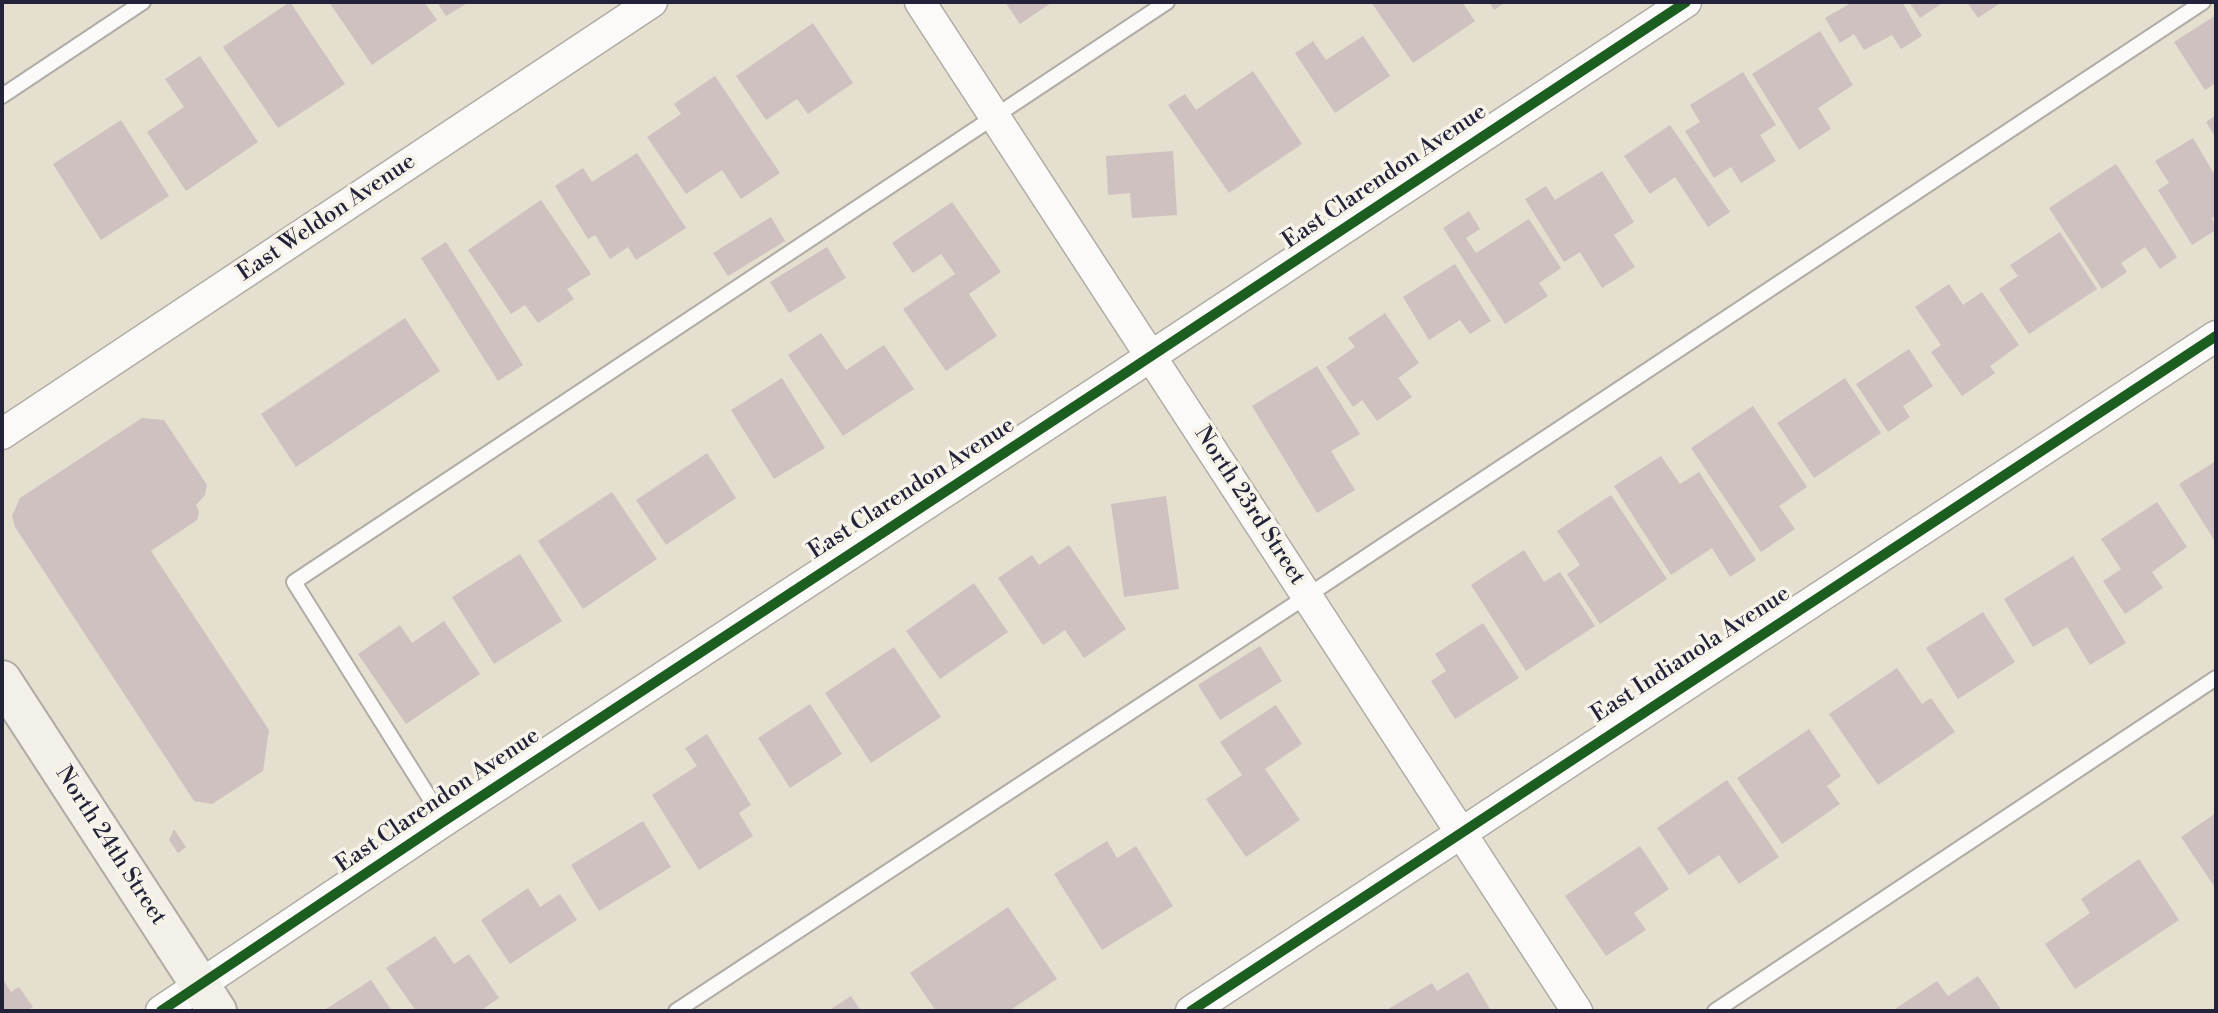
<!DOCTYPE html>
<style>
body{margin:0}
#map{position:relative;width:2218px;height:1013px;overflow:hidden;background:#e5dfcf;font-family:"Libre Bodoni",serif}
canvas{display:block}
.frame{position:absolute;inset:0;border:4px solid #22223b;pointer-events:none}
</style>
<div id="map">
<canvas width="2218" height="1013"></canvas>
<div class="frame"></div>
</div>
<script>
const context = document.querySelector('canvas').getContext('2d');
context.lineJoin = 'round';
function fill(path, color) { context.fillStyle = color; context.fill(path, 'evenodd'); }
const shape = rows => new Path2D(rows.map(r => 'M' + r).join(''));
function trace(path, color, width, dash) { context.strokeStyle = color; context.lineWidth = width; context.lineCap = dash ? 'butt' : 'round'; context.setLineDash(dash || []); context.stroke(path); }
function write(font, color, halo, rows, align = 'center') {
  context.font = font + ' "Libre Bodoni",serif'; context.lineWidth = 7; context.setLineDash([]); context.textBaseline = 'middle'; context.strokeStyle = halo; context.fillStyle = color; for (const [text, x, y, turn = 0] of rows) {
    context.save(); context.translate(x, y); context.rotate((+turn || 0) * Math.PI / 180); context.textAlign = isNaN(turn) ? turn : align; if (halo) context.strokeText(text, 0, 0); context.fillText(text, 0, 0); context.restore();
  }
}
const building = shape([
 [290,2,345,84,278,128,223,47],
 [329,2,424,2,437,20,372,65],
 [437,2,469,2,446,16],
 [1005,2,1050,2,1051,3,1020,24],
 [1371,2,1462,2,1475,21,1413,63],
 [1489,2,1506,2,1494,10],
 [1853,2,1902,2,1922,36,1901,49,1892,35,1864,50,1854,34,1840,43,1825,18],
 [1909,2,1944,2,1920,18],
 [1967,2,2002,2,1978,18],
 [2216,15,2216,83,2205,90,2174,42],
 [813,23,853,83,808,114,797,99,766,120,736,76],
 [1820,31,1853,85,1818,108,1831,129,1799,150,1752,74],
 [1363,36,1390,76,1335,113,1295,53,1313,41,1326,60],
 [200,56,258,142,186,191,147,132,184,107,165,79],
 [1253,71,1302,144,1229,193,1168,105,1185,94,1196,110],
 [1743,72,1776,125,1760,135,1776,161,1741,183,1731,167,1714,178,1685,131,1700,122,1690,105],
 [715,76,780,173,741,199,722,170,686,194,647,137,681,114,674,104],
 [2216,115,2216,138,2206,122],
 [121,120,169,196,101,240,53,164],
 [1670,125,1730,212,1708,227,1675,177,1650,194,1624,156],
 [2193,138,2216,177,2216,216,2212,218,2216,230,2192,245,2158,190,2169,183,2155,161],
 [1173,151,1177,215,1132,218,1130,193,1108,195,1106,156],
 [637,153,686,228,636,260,628,247,610,259,595,235,588,239,555,186,583,168,592,182],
 [2116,164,2177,257,2160,269,2145,247,2121,263,2127,272,2102,289,2049,208],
 [1602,171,1634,222,1614,235,1635,267,1602,288,1580,252,1564,262,1525,199,1546,186,1555,200],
 [541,200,591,274,567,289,574,299,538,323,525,305,511,314,468,250],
 [952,202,1001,272,969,294,997,336,946,371,903,309,955,274,941,254,913,273,892,243],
 [1469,211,1480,229,1466,238,1476,253,1529,219,1561,268,1539,283,1548,296,1505,324,1443,228],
 [771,217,785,241,728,276,713,253],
 [2060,232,2097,289,2029,334,1999,289,2018,276,2010,265],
 [446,242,523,365,498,381,421,258],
 [827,247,846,278,789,313,770,282],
 [1455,264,1491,321,1470,334,1460,320,1429,340,1403,297],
 [1949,284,1963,305,1982,292,2019,345,1990,366,1995,373,1962,396,1931,352,1941,345,1915,307],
 [1385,313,1419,363,1398,378,1412,397,1377,421,1362,400,1353,407,1326,367,1355,347,1348,338],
 [405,318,440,371,296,467,261,414],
 [821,333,846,370,884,345,914,389,843,436,788,355],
 [1909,349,1933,386,1903,406,1910,417,1888,432,1856,384],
 [1317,366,1360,434,1331,451,1355,490,1317,513,1252,406],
 [782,378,825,448,774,479,731,410],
 [1845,378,1881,433,1814,478,1777,423],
 [1753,406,1807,487,1779,506,1795,529,1761,552,1691,448],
 [142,418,164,420,207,485,205,495,196,505,199,512,197,520,151,551,269,730,263,771,212,804,194,801,15,527,12,516,20,498],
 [707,453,736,498,666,545,636,500],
 [1661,456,1680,484,1699,472,1756,560,1730,577,1712,548,1671,575,1614,486],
 [2216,461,2216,543,2179,484],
 [612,492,657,559,583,609,538,541],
 [1611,495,1667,579,1600,624,1567,574,1580,565,1557,531],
 [1166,496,1179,589,1124,597,1111,504],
 [2157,502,2187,547,2152,572,2163,588,2125,614,2103,581,2121,569,2101,539],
 [1069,545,1126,629,1084,658,1065,630,1043,645,998,578,1032,555,1039,565],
 [1524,550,1544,582,1560,572,1595,626,1526,671,1471,585],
 [520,554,562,621,494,664,452,597],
 [2073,556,2126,643,2090,665,2067,627,2033,647,2004,599],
 [974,583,1008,632,940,679,906,631],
 [1983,612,2015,662,1958,699,1926,648],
 [444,621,480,674,406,724,358,654,400,625,412,643],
 [1483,623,1519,678,1455,719,1431,681,1446,671,1435,654],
 [1260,646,1282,681,1220,720,1198,685],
 [894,647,941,717,871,763,825,693],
 [1897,668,1922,704,1931,698,1955,732,1878,785,1829,714],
 [810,704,842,754,790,788,758,738],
 [1276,705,1302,744,1265,769,1300,820,1246,857,1206,799,1242,775,1220,742],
 [1809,729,1841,776,1827,786,1840,804,1782,844,1737,778],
 [707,734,751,805,739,813,753,836,699,870,652,795,697,766,685,748],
 [1727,780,1779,857,1739,884,1719,855,1689,875,1657,828],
 [2216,813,2216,889,2181,837],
 [643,821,671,867,599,911,571,865],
 [174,829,186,847,178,853,169,840],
 [1107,841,1117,858,1136,846,1173,906,1102,950,1054,874],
 [1640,846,1669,889,1634,913,1646,930,1606,956,1565,896],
 [2139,859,2179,920,2075,989,2045,944,2090,913,2081,899],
 [528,888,540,907,560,894,577,920,510,964,481,920],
 [1008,907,1057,979,1009,1011,936,1011,910,973],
 [435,936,454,964,469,954,499,998,480,1011,416,1011,386,968],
 [1468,972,1491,1011,1385,1011,1432,983,1437,991],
 [1978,976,2002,1011,1892,1011,1937,981,1948,996],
 [2,978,11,992,19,987,33,1007,26,1011,2,1011],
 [371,980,392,1011,323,1011],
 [851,996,861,1011,828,1011]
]);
const lane = shape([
 [2,96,143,2],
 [444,821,294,582,1167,2],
 [676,1011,1307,596,2203,2],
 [1715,1011,2216,678]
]);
const street = shape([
 [920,2,1577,1011],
 [2,434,652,2],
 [161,1011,444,821,1118,378,1686,2],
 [1191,1011,2216,336]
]);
const secondary = shape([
 [2,680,217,1011]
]);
const cycleway = shape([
 [161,1011,444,821,1118,378,1686,2],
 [1191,1011,2216,336]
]);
const streetNames = [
 ["East Clarendon Avenue",1385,177,-34],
 ["East Weldon Avenue",327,218,-34],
 ["East Clarendon Avenue",912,489,-33],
 ["North 23rd Street",1249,506,57],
 ["East Indianola Avenue",1691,655,-33],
 ["East Clarendon Avenue",438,801,-34],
 ["North 24th Street",110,846,57]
];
fill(building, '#cec1c0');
trace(lane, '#b0aca5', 18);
trace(street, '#b0aca5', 33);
trace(secondary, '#b0aca5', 42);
trace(lane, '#fbfaf8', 14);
trace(street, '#fbfaf8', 30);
trace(secondary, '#f3f0e9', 38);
trace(cycleway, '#1b5e20', 10);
write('23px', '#22223b', '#f7f3e8', streetNames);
</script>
